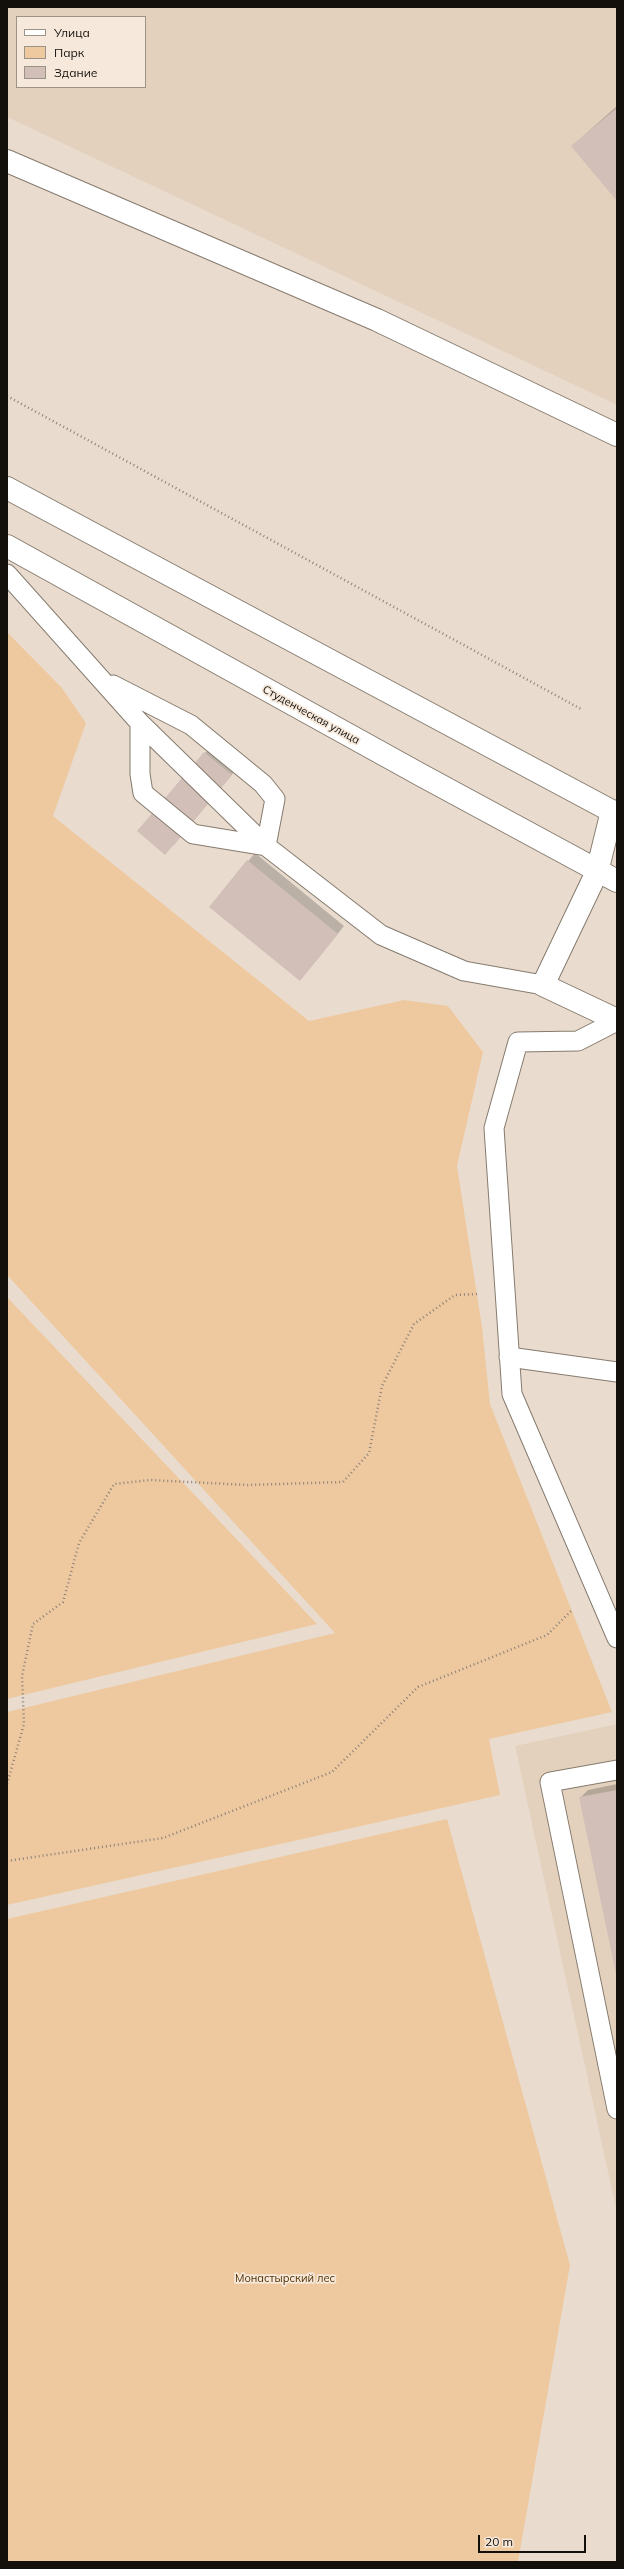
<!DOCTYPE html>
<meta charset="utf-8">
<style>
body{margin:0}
#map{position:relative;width:624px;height:2569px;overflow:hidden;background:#e9dccf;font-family:Mulish,sans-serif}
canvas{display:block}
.frame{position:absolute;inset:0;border:8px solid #130f0a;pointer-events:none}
.legend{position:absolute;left:16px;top:16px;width:130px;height:72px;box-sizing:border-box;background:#f6e9dc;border:1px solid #9b9288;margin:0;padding:5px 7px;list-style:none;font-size:12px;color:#130f0a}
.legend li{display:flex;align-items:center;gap:8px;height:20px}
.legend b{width:20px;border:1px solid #9b9288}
.scale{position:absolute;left:478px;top:2535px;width:108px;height:18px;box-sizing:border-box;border:2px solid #130f0a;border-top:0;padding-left:5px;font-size:12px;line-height:14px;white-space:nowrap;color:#130f0a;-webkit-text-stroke:3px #f6e9dc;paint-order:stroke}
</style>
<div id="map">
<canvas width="624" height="2569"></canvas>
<div class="frame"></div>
<ul class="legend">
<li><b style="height:5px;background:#fff"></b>Улица</li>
<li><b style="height:11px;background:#eec9a0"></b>Парк</li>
<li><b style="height:11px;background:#d1bfb8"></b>Здание</li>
</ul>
<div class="scale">20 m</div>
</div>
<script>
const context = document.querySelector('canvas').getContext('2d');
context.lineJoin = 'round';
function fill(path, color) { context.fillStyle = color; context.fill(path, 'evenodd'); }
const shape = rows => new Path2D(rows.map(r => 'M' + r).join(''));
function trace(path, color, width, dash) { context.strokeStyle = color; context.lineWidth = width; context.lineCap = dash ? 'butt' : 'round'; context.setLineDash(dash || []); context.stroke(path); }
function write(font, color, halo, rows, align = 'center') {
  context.font = font + ' Mulish,sans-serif'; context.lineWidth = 3.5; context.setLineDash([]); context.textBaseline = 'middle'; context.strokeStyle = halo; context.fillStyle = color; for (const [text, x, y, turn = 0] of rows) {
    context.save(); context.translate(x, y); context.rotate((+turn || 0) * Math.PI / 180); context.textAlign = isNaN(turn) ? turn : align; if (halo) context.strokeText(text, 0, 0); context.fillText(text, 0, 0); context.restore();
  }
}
const built = shape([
 [7,7,617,7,617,405,7,117],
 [17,17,145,17,145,87,17,87],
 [617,1724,617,2213,515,1746]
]);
const green = shape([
 [7,632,62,688,86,723,53,816,309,1021,404,1000,448,1006,483,1052,457,1166,482,1327,490,1404,612,1712,489,1739,500,1795,7,1905,7,1712,335,1633,7,1275],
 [7,1297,317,1624,7,1699],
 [447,1819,570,2265,518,2562,7,2562,7,1919]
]);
const shadow = shape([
 [617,106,617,200,572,146],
 [212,746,238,767,173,846,205,753],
 [255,853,344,926,307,972,210,907],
 [617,1784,617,1973,580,1798,588,1790]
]);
const building = shape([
 [617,108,617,201,571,146],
 [204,752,232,775,165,855,137,831],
 [247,860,338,934,300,981,209,907],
 [617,1790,617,1974,616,1974,579,1797]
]);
const path = shape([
 [7,396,581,709],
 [7,1784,24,1724,22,1676,33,1624,63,1602,79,1543,114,1484,150,1480,248,1485,343,1482,369,1453,382,1386,414,1324,455,1295,477,1294],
 [7,1861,163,1838,332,1772,418,1687,547,1635,573,1609]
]);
const lane = shape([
 [7,574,140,723,266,846,381,935,464,971,543,985],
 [113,685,191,725,263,784,275,799,266,846,193,834,143,793,140,774,140,723],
 [617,1021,578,1041,518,1042,494,1128,512,1394,617,1638],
 [509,1357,617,1372],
 [617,1770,550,1782,617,2109]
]);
const street = shape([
 [7,161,377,320,617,435],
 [597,872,543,985,617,1020]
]);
const secondary = shape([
 [7,488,617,814],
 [7,546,421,775,617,881],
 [597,872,612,811]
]);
const streetNames = [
 ["Студенческая улица",311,715,29]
];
const parkNames = [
 ["Монастырский лес",285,2279]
];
fill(built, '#e3d1be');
fill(green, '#eec9a0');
fill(shadow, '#0003');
fill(building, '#d1bfb8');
trace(lane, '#867b6e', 21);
trace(street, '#867b6e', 24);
trace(secondary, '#867b6e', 24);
trace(path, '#8b8278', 2.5, [1, 3]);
trace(lane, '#fff', 19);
trace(street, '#fff', 22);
trace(secondary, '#fff', 22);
write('11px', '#130f0a', '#f6e9dc', streetNames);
write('11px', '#523101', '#f6e9dc', parkNames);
</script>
